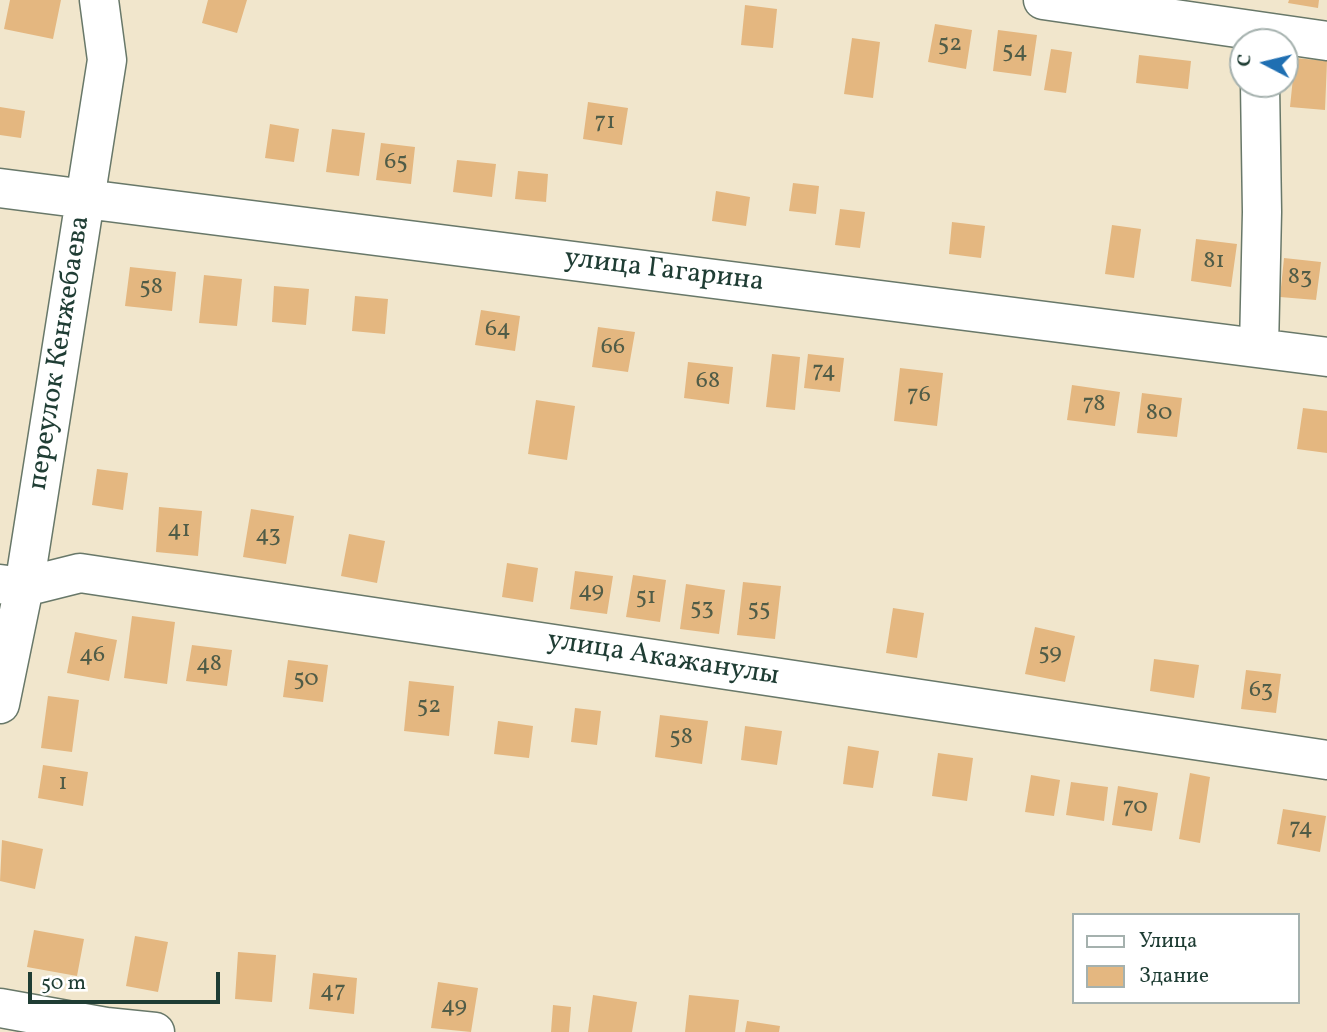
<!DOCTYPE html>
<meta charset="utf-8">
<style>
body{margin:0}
#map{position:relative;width:1327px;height:1032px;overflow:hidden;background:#f1e6cc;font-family:Vollkorn,serif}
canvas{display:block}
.legend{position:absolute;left:1072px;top:913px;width:228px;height:91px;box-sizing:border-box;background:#fff;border:2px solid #a5b1ae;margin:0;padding:9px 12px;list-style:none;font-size:21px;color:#1f3d34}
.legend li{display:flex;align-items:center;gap:14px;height:35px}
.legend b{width:35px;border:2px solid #a5b1ae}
.north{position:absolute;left:1229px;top:28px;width:70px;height:70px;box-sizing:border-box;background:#fff;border:2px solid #a5b1ae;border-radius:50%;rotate:277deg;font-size:19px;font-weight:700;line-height:28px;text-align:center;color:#1f3d34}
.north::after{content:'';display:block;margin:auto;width:24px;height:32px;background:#1f6fb2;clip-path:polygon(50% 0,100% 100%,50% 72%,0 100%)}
.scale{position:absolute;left:28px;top:972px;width:192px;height:32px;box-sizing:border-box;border:4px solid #1f3d34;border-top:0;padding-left:9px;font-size:21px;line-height:24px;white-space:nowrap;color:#1f3d34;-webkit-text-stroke:5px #fff;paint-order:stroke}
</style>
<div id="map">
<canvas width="1327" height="1032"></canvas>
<ul class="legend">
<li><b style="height:9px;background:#fff"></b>Улица</li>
<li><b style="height:19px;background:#e4b780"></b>Здание</li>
</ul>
<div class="north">С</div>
<div class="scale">50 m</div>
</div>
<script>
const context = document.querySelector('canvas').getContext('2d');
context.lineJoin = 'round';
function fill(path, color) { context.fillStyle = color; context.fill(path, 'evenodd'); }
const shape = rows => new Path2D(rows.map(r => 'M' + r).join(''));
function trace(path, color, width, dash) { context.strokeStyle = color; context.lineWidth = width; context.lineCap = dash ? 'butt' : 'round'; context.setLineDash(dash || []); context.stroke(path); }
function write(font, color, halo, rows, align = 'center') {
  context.font = font + ' Vollkorn,serif'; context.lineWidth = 7; context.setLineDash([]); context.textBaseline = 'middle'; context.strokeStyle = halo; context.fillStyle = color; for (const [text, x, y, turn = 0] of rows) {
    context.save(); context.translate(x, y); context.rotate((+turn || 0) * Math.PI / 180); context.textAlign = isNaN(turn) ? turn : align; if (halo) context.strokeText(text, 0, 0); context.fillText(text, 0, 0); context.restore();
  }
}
const building = shape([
 [10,0,61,0,53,39,4,29],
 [208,0,247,0,237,33,202,23],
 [1289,0,1319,0,1318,8,1288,3],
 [745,5,777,9,773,48,741,45],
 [935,24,972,30,966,69,928,62],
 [998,30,1037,35,1031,76,993,71],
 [852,38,880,42,873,98,844,94],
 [1051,49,1072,52,1066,93,1044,90],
 [1139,55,1191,61,1188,89,1136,83],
 [1295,58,1327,61,1325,110,1290,107],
 [588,102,628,108,622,145,583,139],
 [0,107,25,111,21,138,0,135],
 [270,124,299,129,294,162,265,158],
 [332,129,365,133,359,176,326,172],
 [381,143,415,147,411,184,376,180],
 [457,160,496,164,492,197,453,192],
 [518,171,548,174,546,202,515,199],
 [793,183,819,186,816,214,789,211],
 [716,191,750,197,746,226,712,221],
 [840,209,865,212,860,248,835,245],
 [952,222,985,226,981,258,949,254],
 [1112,225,1141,229,1134,278,1105,274],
 [1196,239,1237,244,1231,287,1191,281],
 [1284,258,1321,262,1316,300,1280,297],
 [130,267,176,272,172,311,125,306],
 [204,275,242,279,237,326,199,323],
 [274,286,309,289,306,325,272,322],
 [355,296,388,299,385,334,352,331],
 [481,310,520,316,515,351,475,345],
 [598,327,635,332,628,372,592,367],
 [772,354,800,357,795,410,766,407],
 [808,354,844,358,840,392,804,388],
 [688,362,733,367,729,404,684,398],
 [900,368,943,373,937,426,894,421],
 [1072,385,1120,392,1115,426,1067,420],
 [1142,393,1182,398,1177,437,1137,433],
 [536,400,575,406,567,460,528,454],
 [1303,408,1327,411,1327,453,1297,449],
 [97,469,128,473,123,510,92,505],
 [159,507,202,511,198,556,156,552],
 [251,509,294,516,286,564,243,557],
 [349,534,385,541,377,583,341,576],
 [507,563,538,568,533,602,502,597],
 [575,571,613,576,607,614,570,609],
 [633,575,666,580,660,622,626,617],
 [743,582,781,586,775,639,737,635],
 [686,584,725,590,719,634,680,629],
 [893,608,924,613,917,658,886,653],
 [132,616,175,622,167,684,124,678],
 [1035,627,1075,636,1065,682,1025,674],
 [75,632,117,640,109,681,67,673],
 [192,645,232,650,227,686,186,681],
 [1154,659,1199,665,1194,698,1150,691],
 [288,660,328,665,323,702,283,697],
 [1246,670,1281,674,1276,713,1241,709],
 [409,681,454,686,449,736,404,731],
 [48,696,79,700,72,752,41,748],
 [575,708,601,711,597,745,571,742],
 [660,715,708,721,702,764,655,757],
 [498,721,533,726,529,758,494,754],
 [745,726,782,731,777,765,741,760],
 [848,746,879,751,873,788,843,784],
 [938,753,973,758,967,801,932,796],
 [43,765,88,772,83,806,38,798],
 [1190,773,1210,777,1200,843,1179,839],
 [1031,775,1060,780,1054,816,1025,812],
 [1071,782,1108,787,1104,821,1066,815],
 [1118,786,1158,793,1152,831,1112,825],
 [1283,809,1326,816,1320,852,1277,844],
 [2,840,43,849,35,889,0,881],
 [34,930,84,939,77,976,27,967],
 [135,936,168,942,158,992,126,986],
 [238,952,276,955,272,1002,235,999],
 [313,973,357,978,354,1014,309,1009],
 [438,982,478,988,471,1032,431,1028],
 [593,995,637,1002,632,1032,588,1032],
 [689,995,739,1000,735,1032,685,1032],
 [553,1005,571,1007,569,1032,551,1032],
 [747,1021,780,1026,779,1032,745,1032]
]);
const minor = shape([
 [1043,0,1327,41],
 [0,188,1327,357],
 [1259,348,1262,212,1260,84],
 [0,584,24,587,80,573,1327,760],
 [0,704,24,587,107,60,99,0],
 [0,1008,106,1027,155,1032]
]);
const numberNames = [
 ["52",950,46],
 ["54",1015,53],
 ["71",605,124],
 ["65",396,164],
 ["81",1214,263],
 ["83",1300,279],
 ["58",151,289],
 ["64",498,331],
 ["66",613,349],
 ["74",824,373],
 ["68",708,383],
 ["76",919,397],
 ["78",1094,406],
 ["80",1159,415],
 ["41",179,532],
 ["43",268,537],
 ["49",591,593],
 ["51",646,599],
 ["53",702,610],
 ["55",759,611],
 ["59",1050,655],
 ["46",92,657],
 ["48",209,666],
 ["50",306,681],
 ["63",1261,692],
 ["52",429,708],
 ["58",681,739],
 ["1",63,785],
 ["70",1135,809],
 ["74",1301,830],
 ["47",333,993],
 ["49",454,1008]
];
const streetNames = [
 ["улица Гагарина",664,272,7],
 ["переулок Кенжебаева",61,353,-81],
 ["улица Акажанулы",663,660,9]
];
fill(building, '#e4b780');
trace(minor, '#687869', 41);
trace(minor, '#fff', 38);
write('24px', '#505c47', null, numberNames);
write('28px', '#1f3d34', '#fff', streetNames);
</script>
